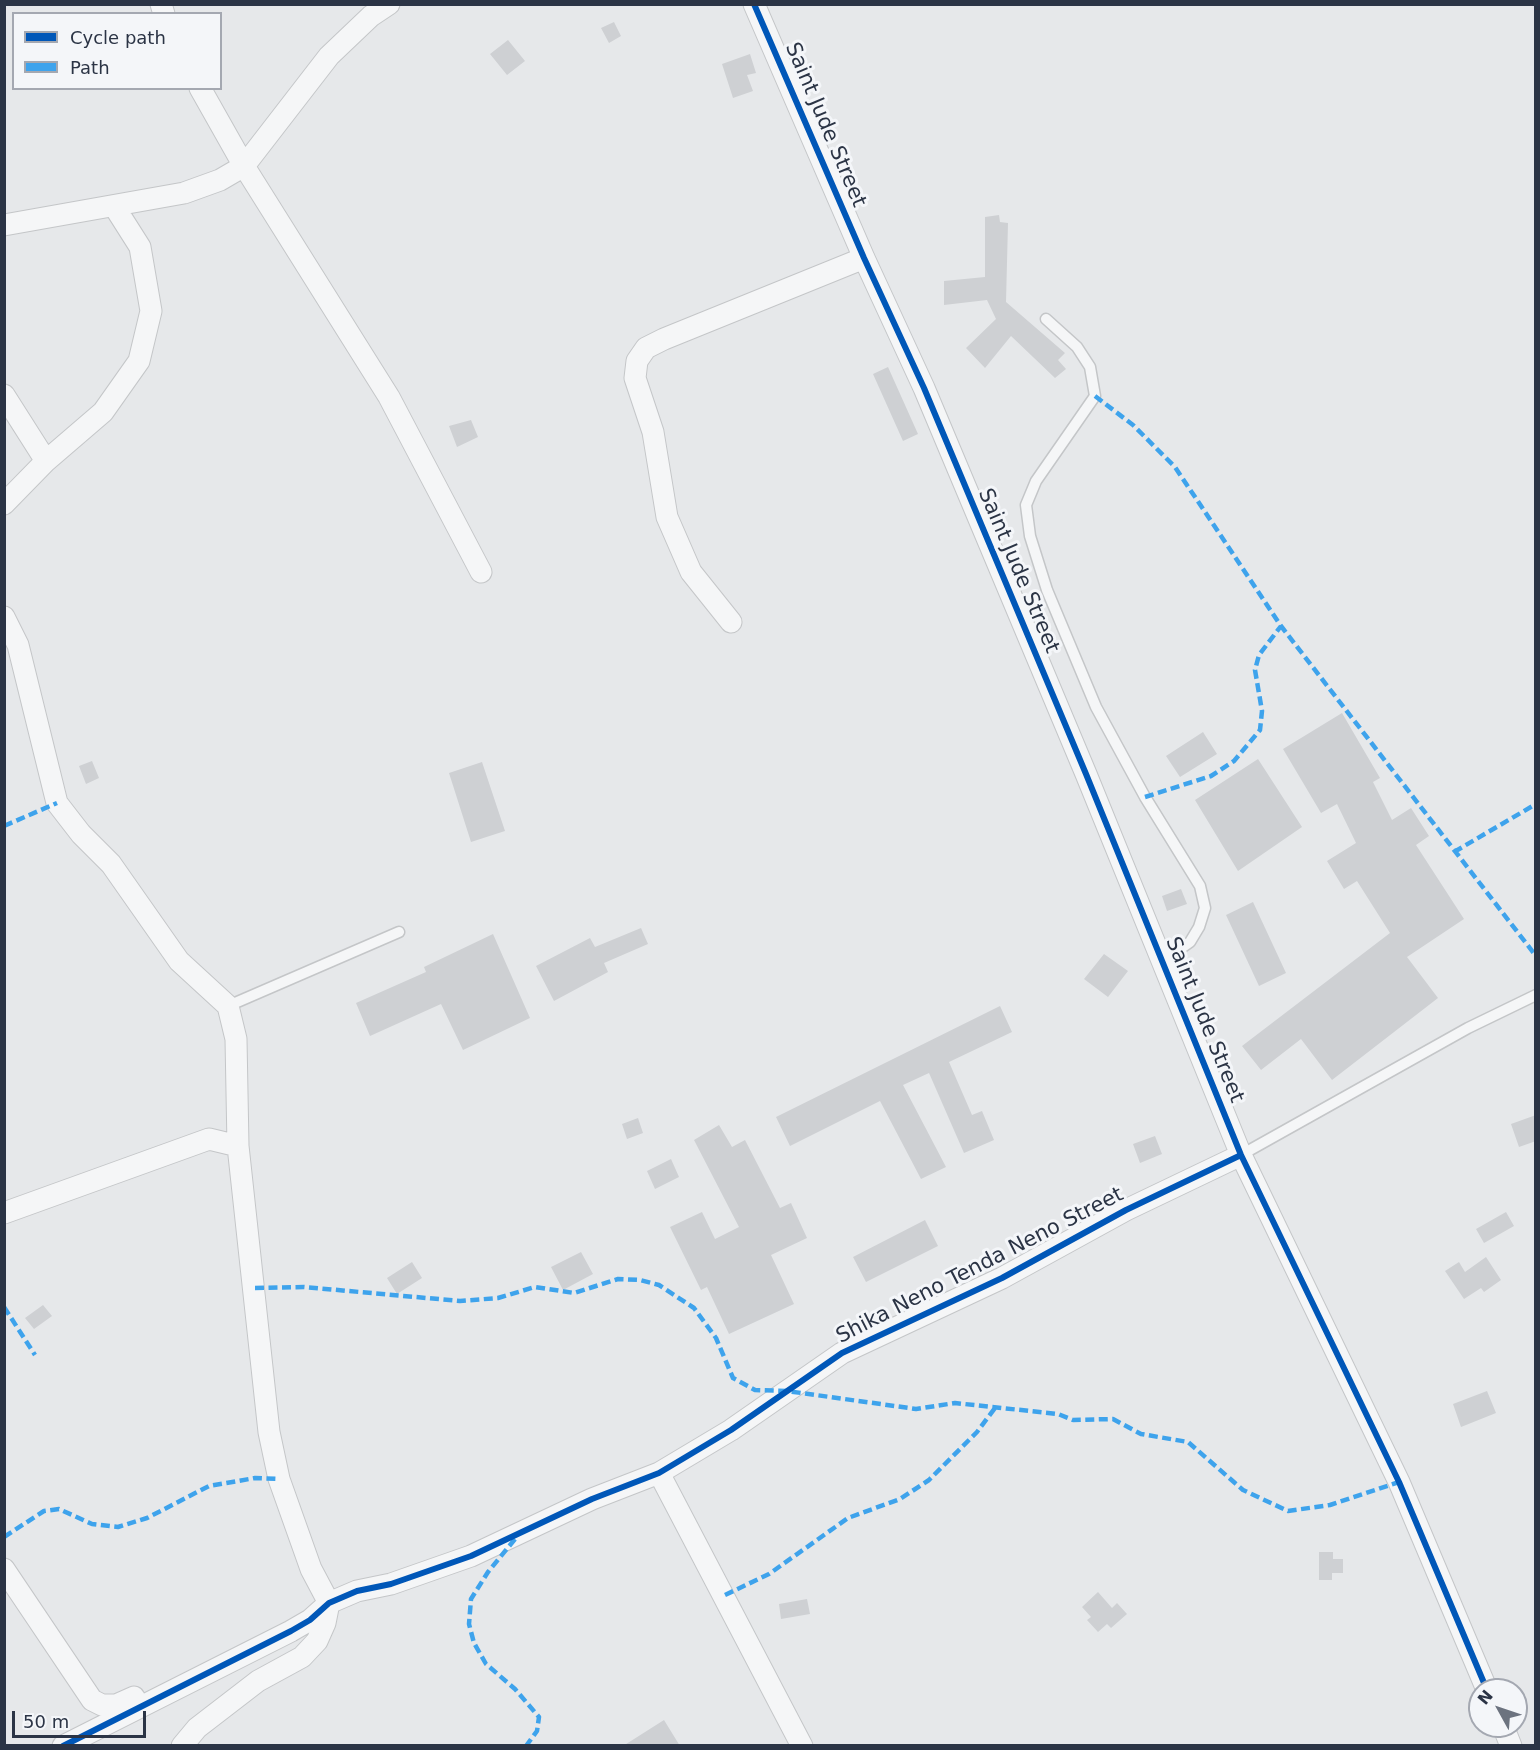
<!DOCTYPE html>
<style>
body{margin:0}
#map{position:relative;width:1540px;height:1750px;overflow:hidden;background:#e6e8ea;font-family:"DejaVu Sans",sans-serif}
canvas{display:block}
.frame{position:absolute;inset:0;border:6px solid #2b3445;pointer-events:none}
.legend{position:absolute;left:12px;top:12px;width:210px;height:78px;box-sizing:border-box;background:#f4f6f9;border:2px solid #a4a8b1;margin:0;padding:8px 10px;list-style:none;font-size:18px;color:#2b3445}
.legend li{display:flex;align-items:center;gap:12px;height:30px}
.legend b{width:30px;border:2px solid #a4a8b1}
.north{position:absolute;left:1468px;top:1678px;width:60px;height:60px;box-sizing:border-box;background:#f4f6f9;border:2px solid #a4a8b1;border-radius:50%;rotate:310deg;font-size:16px;font-weight:700;line-height:24px;text-align:center;color:#2b3445}
.north::after{content:'';display:block;margin:auto;width:21px;height:27px;background:#6c737f;clip-path:polygon(50% 0,100% 100%,50% 72%,0 100%)}
.scale{position:absolute;left:12px;top:1711px;width:134px;height:27px;box-sizing:border-box;border:3px solid #2b3445;border-top:0;padding-left:8px;font-size:18px;line-height:21px;white-space:nowrap;color:#2b3445;-webkit-text-stroke:4px #f4f6f9;paint-order:stroke}
</style>
<div id="map">
<canvas width="1540" height="1750"></canvas>
<div class="frame"></div>
<ul class="legend">
<li><b style="height:8px;background:#0057b8"></b>Cycle path</li>
<li><b style="height:8px;background:#3ea3ec"></b>Path</li>
</ul>
<div class="north">N</div>
<div class="scale">50 m</div>
</div>
<script>
const context = document.querySelector('canvas').getContext('2d');
context.lineJoin = 'round';
function fill(path, color) { context.fillStyle = color; context.fill(path, 'evenodd'); }
const shape = rows => new Path2D(rows.map(r => 'M' + r).join(''));
function trace(path, color, width, dash) { context.strokeStyle = color; context.lineWidth = width; context.lineCap = dash ? 'butt' : 'round'; context.setLineDash(dash || []); context.stroke(path); }
function write(font, color, halo, rows, align = 'center') {
  context.font = font + ' "DejaVu Sans",sans-serif'; context.lineWidth = 6; context.setLineDash([]); context.textBaseline = 'middle'; context.strokeStyle = halo; context.fillStyle = color; for (const [text, x, y, turn = 0] of rows) {
    context.save(); context.translate(x, y); context.rotate((+turn || 0) * Math.PI / 180); context.textAlign = isNaN(turn) ? turn : align; if (halo) context.strokeText(text, 0, 0); context.fillText(text, 0, 0); context.restore();
  }
}
const building = shape([
 [614,22,621,36,609,43,601,28],
 [508,40,525,61,507,75,490,54],
 [750,54,756,73,747,75,753,91,733,98,722,64],
 [999,215,1000,222,1008,223,1006,302,1065,353,1058,360,1066,369,1055,378,1011,336,985,368,966,348,996,319,987,300,944,305,944,281,985,277,985,217],
 [888,367,918,434,903,441,873,374],
 [471,420,478,437,457,447,449,426],
 [1342,713,1380,778,1373,782,1392,820,1411,808,1429,836,1416,845,1464,919,1407,957,1438,998,1332,1080,1301,1039,1261,1070,1242,1046,1390,933,1357,881,1344,889,1327,861,1356,843,1337,804,1321,813,1283,749],
 [1203,732,1217,754,1180,777,1166,756],
 [1258,759,1302,827,1238,871,1195,800],
 [92,761,99,778,86,784,79,766],
 [482,762,505,831,471,842,449,773],
 [1181,889,1187,904,1167,911,1162,896],
 [1253,902,1286,973,1259,986,1226,915],
 [641,928,648,944,604,963,608,972,554,1001,536,966,590,938,595,947],
 [493,934,530,1018,463,1050,441,1004,370,1036,356,1003,426,972,424,967],
 [1104,954,1128,971,1108,997,1084,979],
 [1000,1006,1012,1032,949,1062,972,1115,982,1111,994,1140,964,1153,929,1073,903,1085,946,1167,921,1179,880,1101,790,1146,776,1117],
 [1536,1115,1536,1141,1519,1147,1511,1124],
 [638,1118,643,1133,627,1139,622,1124],
 [719,1125,732,1147,745,1140,780,1208,791,1203,807,1238,771,1255,794,1304,729,1334,707,1287,701,1290,670,1227,702,1212,715,1239,739,1227,694,1140],
 [1155,1136,1162,1154,1140,1163,1133,1144],
 [671,1159,679,1177,655,1189,647,1171],
 [1506,1212,1514,1226,1484,1243,1476,1229],
 [925,1220,938,1246,866,1282,853,1257],
 [581,1252,593,1274,563,1290,551,1267],
 [1486,1257,1501,1280,1484,1292,1481,1288,1464,1299,1445,1271,1459,1262,1465,1272],
 [412,1262,422,1278,397,1294,387,1278],
 [43,1305,52,1316,34,1329,25,1318],
 [1487,1391,1496,1413,1461,1427,1453,1404],
 [1319,1552,1333,1552,1333,1559,1343,1559,1343,1573,1332,1573,1332,1580,1319,1580],
 [1098,1592,1112,1608,1117,1603,1127,1614,1111,1628,1107,1624,1098,1632,1087,1620,1091,1617,1082,1607],
 [807,1599,810,1614,781,1619,779,1604],
 [664,1720,680,1746,623,1746]
]);
const lane = shape([
 [1046,319,1077,347,1090,367,1095,396,1036,481,1026,505,1030,536,1047,590,1096,707,1145,797,1200,886,1205,908,1199,927,1190,942,1163,961],
 [228,1006,399,932],
 [1241,1155,1468,1028,1536,995]
]);
const street = shape([
 [161,4,164,14],
 [754,4,864,258,924,388,1086,774,1241,1155,1399,1482,1487,1690],
 [200,88,244,166,389,397,481,572],
 [4,225,184,193,220,180,244,166,329,56,371,16,389,4],
 [4,395,46,461],
 [4,504,46,461,103,412,139,361,151,311,140,247,114,206],
 [4,617,18,645,57,803,81,834,111,864,179,961,228,1006,236,1039,238,1146,269,1432,279,1479,311,1569,329,1603,325,1623,317,1641,302,1657,258,1681,197,1728,182,1746],
 [731,622,691,572,667,517,653,432,635,378,637,361,646,348,664,339,864,258],
 [4,1213,209,1139,238,1146],
 [659,1473,802,1746],
 [4,1569,92,1700,102,1705,116,1705,134,1697],
 [1503,1726,1511,1746],
 [63,1746,291,1631,310,1620,329,1603,357,1591,391,1584,471,1556,592,1499,659,1473,731,1430,842,1353,1002,1278,1126,1210,1241,1155]
]);
const quiet = shape([
 [1095,396,1133,425,1175,467,1281,626,1536,956],
 [1145,797,1211,776,1234,761,1260,730,1262,711,1255,670,1259,655,1281,626],
 [4,826,57,803],
 [1454,852,1536,804],
 [255,1288,304,1287,460,1301,498,1298,535,1287,574,1293,618,1279,640,1280,659,1285,694,1308,716,1338,733,1378,755,1390,787,1391,916,1409,955,1403,1058,1414,1073,1420,1113,1419,1141,1434,1188,1442,1243,1490,1288,1511,1330,1505,1399,1482],
 [4,1307,35,1355],
 [4,1537,44,1511,59,1509,92,1524,118,1527,147,1518,209,1486,255,1478,279,1479],
 [515,1539,488,1572,471,1599,469,1624,474,1643,486,1664,515,1689,539,1717,537,1731,526,1746],
 [725,1595,769,1574,848,1518,900,1499,929,1480,977,1432,995,1408]
]);
const cycleway = shape([
 [754,4,864,258,924,388,1086,774,1241,1155,1399,1482,1487,1690],
 [63,1746,291,1631,310,1620,329,1603,357,1591,391,1584,471,1556,592,1499,659,1473,731,1430,842,1353,1002,1278,1126,1210,1241,1155]
]);
const streetNames = [
 ["Saint Jude Street",825,125,67],
 ["Saint Jude Street",1018,571,67],
 ["Saint Jude Street",1204,1020,68],
 ["Shika Neno Tenda Neno Street",980,1266,-27]
];
fill(building, '#ced0d3');
trace(lane, '#c4c6c8', 13);
trace(street, '#c4c6c8', 23);
trace(lane, '#f5f6f7', 10);
trace(street, '#f5f6f7', 21);
trace(quiet, '#3ea3ec', 4.5, [9, 4.5]);
trace(cycleway, '#0057b8', 6);
write('21px', '#2b3445', '#f4f6f9', streetNames);
</script>
